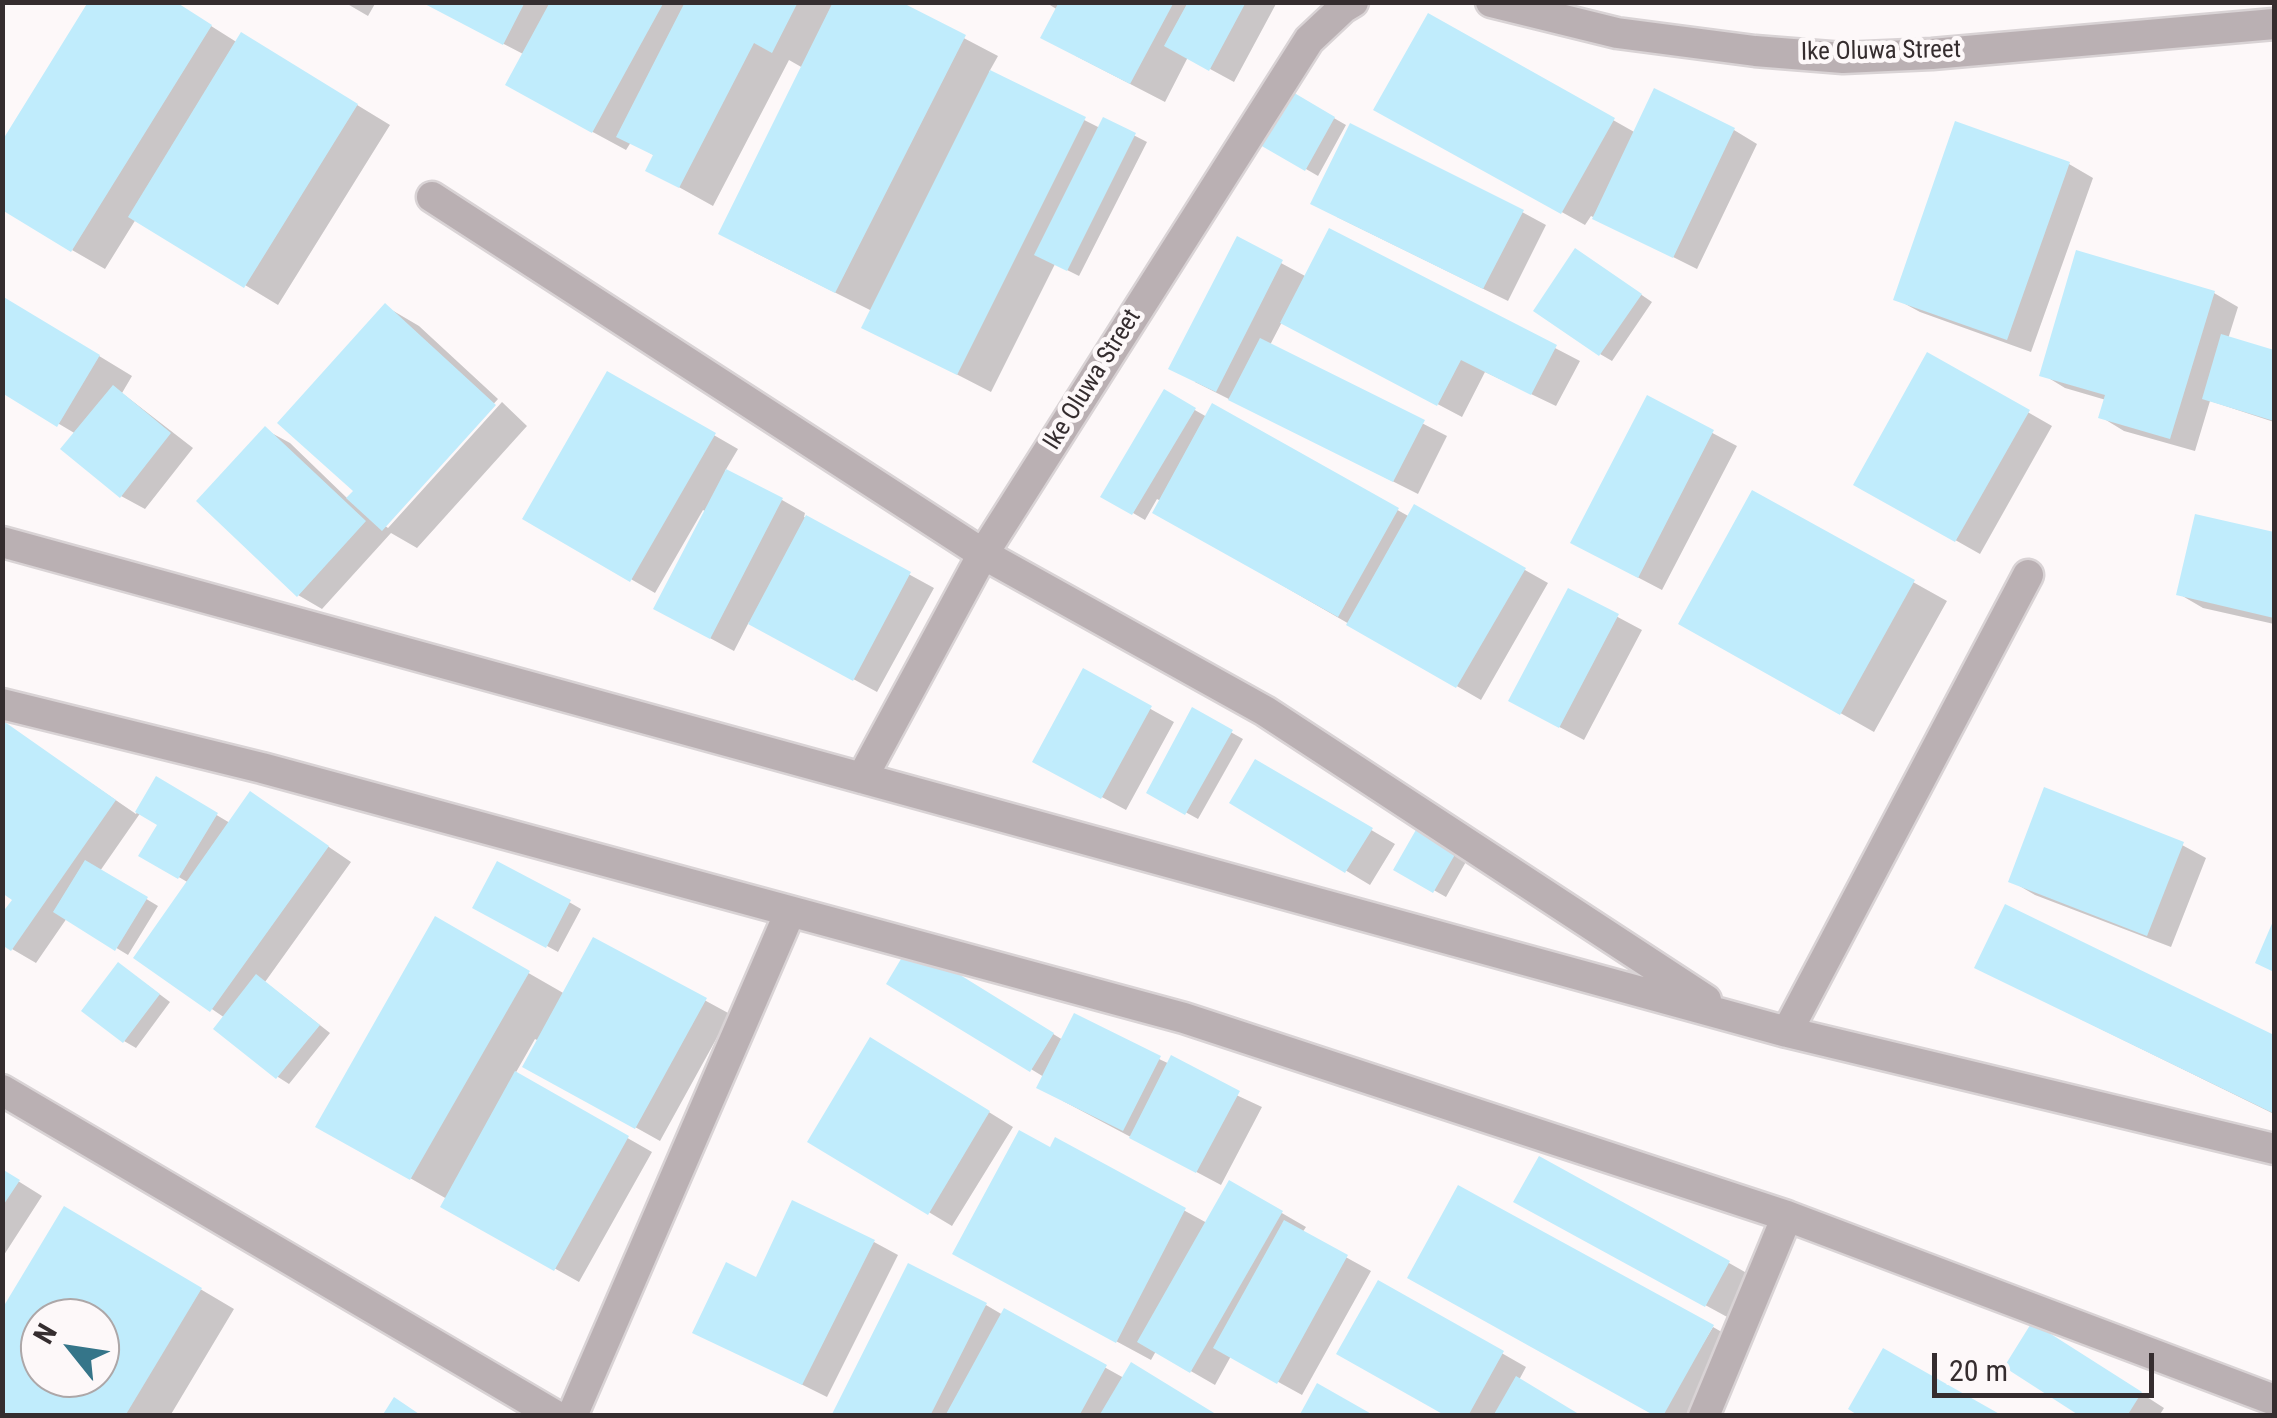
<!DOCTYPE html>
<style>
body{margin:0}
#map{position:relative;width:2277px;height:1418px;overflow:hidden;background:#fdf8f9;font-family:"Roboto Condensed",sans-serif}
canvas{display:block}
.frame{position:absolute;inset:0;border:5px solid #352d2f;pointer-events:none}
.north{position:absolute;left:20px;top:1298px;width:100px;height:100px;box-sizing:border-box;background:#fdf8f9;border:2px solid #ada7a8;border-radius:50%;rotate:300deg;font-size:28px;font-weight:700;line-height:40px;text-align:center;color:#352d2f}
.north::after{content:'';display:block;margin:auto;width:35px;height:45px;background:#357589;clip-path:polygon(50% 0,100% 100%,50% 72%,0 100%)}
.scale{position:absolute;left:1932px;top:1353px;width:222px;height:45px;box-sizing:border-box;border:5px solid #352d2f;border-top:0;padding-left:12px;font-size:30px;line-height:35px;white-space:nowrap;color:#352d2f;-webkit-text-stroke:8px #fdf8f9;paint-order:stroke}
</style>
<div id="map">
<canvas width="2277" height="1418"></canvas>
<div class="frame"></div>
<div class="north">N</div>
<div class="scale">20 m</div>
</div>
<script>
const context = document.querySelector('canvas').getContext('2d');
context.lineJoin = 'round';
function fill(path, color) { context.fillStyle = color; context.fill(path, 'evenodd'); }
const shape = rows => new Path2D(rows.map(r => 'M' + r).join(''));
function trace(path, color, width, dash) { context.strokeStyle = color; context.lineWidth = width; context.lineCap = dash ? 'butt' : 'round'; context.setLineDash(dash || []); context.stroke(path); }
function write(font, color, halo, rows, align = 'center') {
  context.font = font + ' "Roboto Condensed",sans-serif'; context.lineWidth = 9; context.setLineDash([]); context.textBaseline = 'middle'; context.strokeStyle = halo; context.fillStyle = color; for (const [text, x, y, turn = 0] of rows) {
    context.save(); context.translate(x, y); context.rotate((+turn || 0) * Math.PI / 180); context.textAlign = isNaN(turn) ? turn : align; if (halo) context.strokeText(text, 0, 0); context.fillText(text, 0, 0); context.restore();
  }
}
const shadow = shape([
 [173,2,238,43,275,55,390,125,278,305,136,219,105,269,72,250],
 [344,2,376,2,368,16],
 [423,2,895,2,998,56,989,72,1100,128,1104,120,1147,142,1079,276,1055,264,991,392,865,327,872,311,754,252,803,68,789,60,713,206,648,170,655,156,631,142,626,150,541,104,525,55],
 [1045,2,1277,2,1234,82,1188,57,1165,102,1076,56,1058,10],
 [1429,16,1636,133,1734,130,1757,144,1697,269,1591,216,1585,225,1377,109],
 [1292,94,1346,125,1318,176,1263,144],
 [2069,164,2093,178,2031,352,1920,312,1896,299],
 [1522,212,1546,225,1508,301,1337,217],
 [1330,231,1580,361,1556,406,1485,372,1462,417,1282,322,1270,345,1447,436,1418,494,1195,382,1238,240,1307,277],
 [1587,258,1652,302,1612,361,1600,354],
 [2214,293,2238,307,2228,339,2274,353,2274,422,2210,401,2195,451,2124,431,2101,417,2106,400,2065,388,2042,374],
 [2,297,132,376,122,393,193,448,145,509,121,496,76,434,2,390],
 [385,306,419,326,498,399,384,525,388,528,502,402,527,426,417,548,391,533,322,609,298,595,266,430,290,443,348,499,356,491],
 [1928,355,2052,426,1980,554,1856,484],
 [608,374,738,449,725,471,782,500,805,513,804,517,934,588,877,692,749,622,734,651,680,622,707,512,703,510,655,593,525,518],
 [1165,393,1207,417,1213,407,1410,517,1415,508,1548,583,1481,700,1155,512,1161,501,1157,499,1145,520,1104,496],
 [1648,399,1737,446,1662,590,1597,556],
 [1753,493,1947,601,1874,732,1681,623],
 [2197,517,2274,535,2274,624,2203,608,2179,594],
 [1569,591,1642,630,1584,740,1535,714],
 [1084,672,1174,722,1126,810,1059,774],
 [1193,711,1243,739,1198,819,1149,792],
 [2,722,136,814,156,779,230,823,251,794,351,862,265,982,330,1033,289,1084,278,1077,225,1018,136,957,189,883,141,855,161,824,141,812,100,871,158,906,128,955,67,918,36,963,12,949,16,899,4,891,2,893],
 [1256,762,1395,844,1370,885,1232,802],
 [1418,832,1467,860,1446,897,1396,869],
 [2182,845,2206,858,2171,947,2035,895,2011,881],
 [569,902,581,909,558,952,476,907],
 [2007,907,2274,1038,2274,1114,2001,980],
 [436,920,565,994,594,940,730,1014,660,1141,526,1066,539,1041,535,1039,515,1074,652,1152,579,1282,443,1206,447,1199,318,1126],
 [934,961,1063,1040,1159,1059,1262,1107,1221,1185,1063,1101,1044,1077,889,983],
 [130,972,170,1002,136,1048,124,1041],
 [895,1054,1013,1127,952,1226,810,1141],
 [1056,1140,1207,1223,1230,1183,1306,1227,1302,1233,1371,1271,1302,1395,1231,1356,1215,1385,1156,1351,1151,1360,988,1272],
 [2,1171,42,1196,2,1258],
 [65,1209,234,1309,170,1416,2,1416],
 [40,1318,100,1318,100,1378,40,1378],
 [1540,1215,1729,1263,1752,1276,1729,1318],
 [874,1242,898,1255,827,1397,696,1332,757,1280],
 [1379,1283,1526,1367,1519,1380,1578,1416,1450,1416],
 [986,1305,1003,1315,1005,1312,1124,1378,1216,1416,834,1416],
 [1713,1327,1746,1346,1707,1416,1659,1416],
 [2057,1339,2164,1408,2159,1416,2085,1416]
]);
const building = shape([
 [88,2,176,2,212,25,71,252,2,210,2,141],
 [421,2,525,2,503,45],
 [550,2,664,2,592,133,505,85],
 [685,2,798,2,772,53,754,43,679,188,645,171,653,155,616,137],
 [833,2,901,2,966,35,835,293,718,234],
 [1059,2,1174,2,1130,84,1040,38],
 [1188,2,1246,2,1209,71,1164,46],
 [1428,13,1615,118,1561,214,1373,110],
 [241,32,358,104,244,288,128,217],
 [990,70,1086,117,957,375,861,328],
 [1654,88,1735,128,1673,258,1592,219],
 [1291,91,1335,117,1305,171,1260,145],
 [1103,117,1136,133,1067,271,1034,255],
 [1955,121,2070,162,2007,340,1893,300],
 [1350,123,1524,210,1483,289,1310,204],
 [1329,228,1557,345,1531,395,1461,360,1437,406,1280,323],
 [1237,236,1283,260,1216,392,1168,369],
 [1575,248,1642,294,1599,356,1533,311],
 [2076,250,2215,291,2170,439,2098,418,2105,395,2039,376],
 [2,296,100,355,57,427,2,393],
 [385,303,496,405,382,531,346,498,353,491,277,423],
 [2221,334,2274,350,2274,421,2202,399],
 [1260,338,1425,420,1393,482,1228,400],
 [1927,352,2030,410,1955,542,1853,485],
 [607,371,716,433,630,582,522,519],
 [113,385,171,433,120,498,60,449],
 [1164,389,1196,408,1132,515,1100,497],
 [1647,395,1714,430,1638,578,1570,543],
 [1212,403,1399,508,1338,617,1152,513],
 [265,426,366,521,297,597,196,501],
 [726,469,783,498,710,639,653,609],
 [1752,490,1915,580,1840,715,1678,624],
 [1414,504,1526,568,1456,688,1346,625],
 [2195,514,2274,532,2274,618,2176,595],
 [806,515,911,572,853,681,748,624],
 [1568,588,1619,614,1559,728,1508,701],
 [1083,668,1152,706,1101,799,1032,762],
 [1192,707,1233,730,1185,815,1146,793],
 [2,720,116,800,11,951,2,945,2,913,12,900,2,893],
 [1255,759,1373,828,1345,873,1229,803],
 [156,776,218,813,178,879,138,856,157,825,135,812],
 [2044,787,2184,842,2147,936,2008,882],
 [250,791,329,846,210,1012,133,958],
 [1417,828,1457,851,1433,893,1393,870],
 [85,860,148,897,115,951,53,912],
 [497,861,571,900,546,948,472,908],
 [2005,904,2274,1035,2273,1113,1974,968],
 [435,916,530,971,410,1180,315,1127],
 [2274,919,2274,972,2255,963],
 [593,937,707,998,635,1129,522,1067],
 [910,944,1054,1033,1030,1072,886,984],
 [118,962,160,994,123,1043,81,1011],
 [256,974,320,1025,276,1079,213,1029],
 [1074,1013,1161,1056,1123,1131,1036,1088],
 [870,1037,990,1111,928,1215,807,1142],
 [1171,1055,1240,1091,1196,1173,1129,1138],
 [515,1071,629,1136,554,1271,440,1207],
 [1019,1130,1050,1147,1055,1137,1186,1208,1116,1343,952,1254],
 [1539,1156,1730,1261,1705,1307,1513,1202],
 [2,1169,20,1180,2,1207],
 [1229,1180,1283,1211,1190,1373,1137,1342],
 [1458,1185,1714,1325,1663,1416,1655,1416,1407,1278],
 [792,1200,875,1240,802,1385,692,1333,726,1262,756,1277],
 [64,1206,202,1288,125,1416,2,1416,2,1309],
 [40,1318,100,1318,100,1378,40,1378],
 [1284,1220,1348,1255,1277,1384,1213,1348],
 [908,1263,987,1303,930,1416,831,1416],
 [1378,1280,1504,1351,1468,1416,1446,1416,1336,1354],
 [1004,1308,1107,1365,1079,1416,945,1416],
 [2032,1322,2142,1392,2127,1416,2080,1416,2004,1367],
 [1883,1348,2003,1416,1859,1416,1848,1409],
 [1131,1362,1219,1416,1099,1416],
 [1516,1376,1582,1416,1493,1416],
 [1317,1383,1375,1416,1299,1416],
 [394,1397,422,1416,382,1416]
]);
const minor = shape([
 [1491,2,1617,33,1755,51,1843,58,1932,54,2274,24],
 [432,197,983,554,1265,711,1706,1000],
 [2,542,1787,1032,2274,1149],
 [2,704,262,768,1184,1018,1787,1216,2274,1400],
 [862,778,983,554,1309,40,1343,8,1353,2],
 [1787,1032,2028,575],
 [2,1090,556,1416],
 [572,1416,790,912],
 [1704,1416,1787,1216]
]);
const streetNames = [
 ["Ike Oluwa Street",1881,52,-1],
 ["Ike Oluwa Street",1093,380,-58]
];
fill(shadow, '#0003');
fill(building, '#c0ecfc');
trace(minor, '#d9d3d5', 35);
trace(minor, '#bab0b3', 30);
write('25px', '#352d2f', '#fdf8f9', streetNames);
</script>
